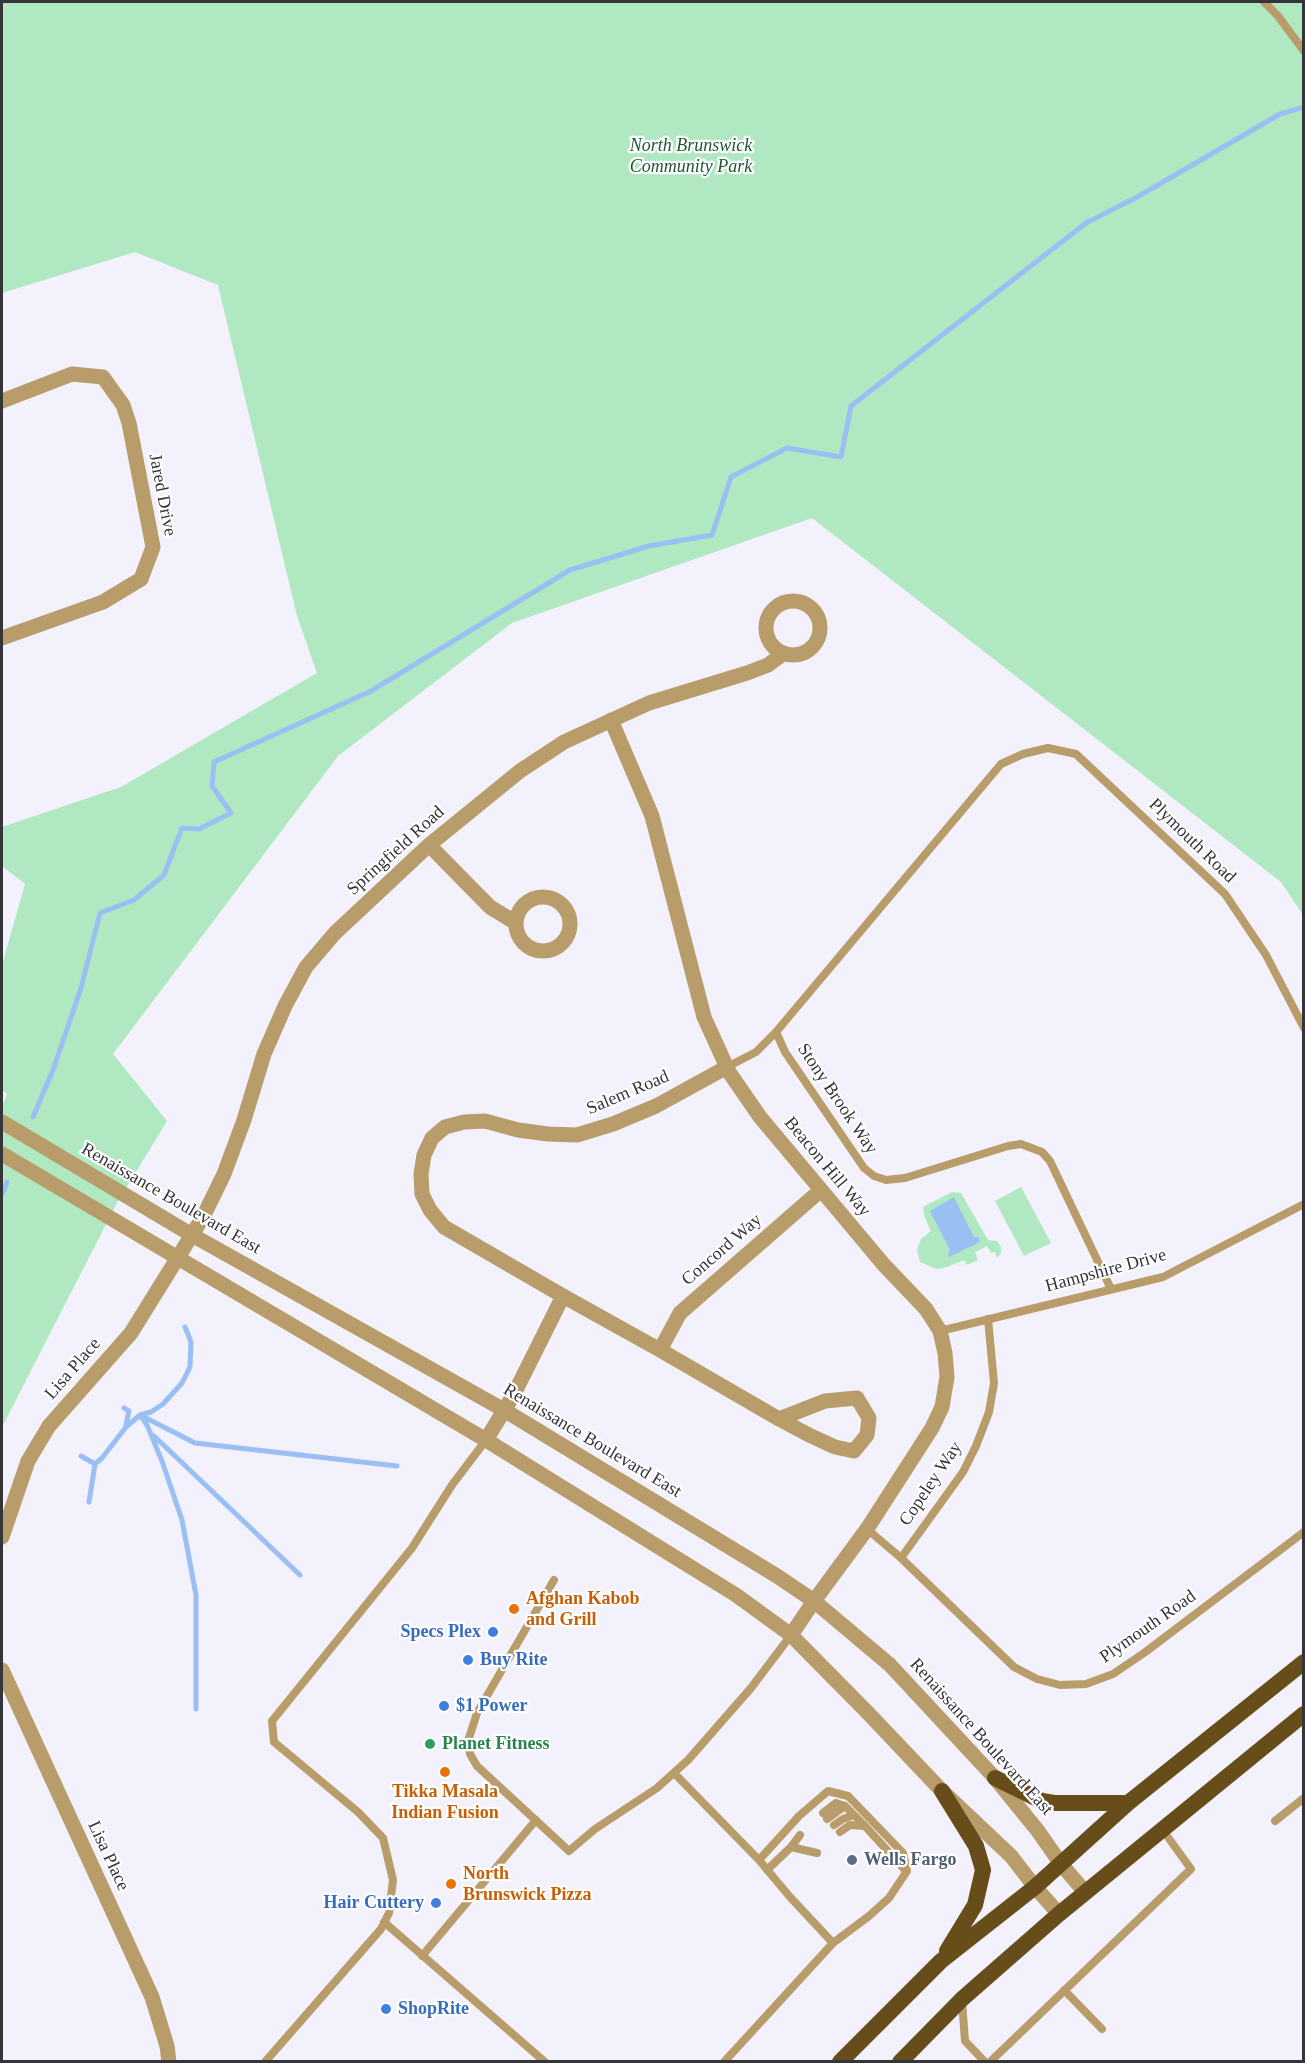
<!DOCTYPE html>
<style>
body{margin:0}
#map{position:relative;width:1305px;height:2063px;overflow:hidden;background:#f2f1fc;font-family:"Times New Roman",serif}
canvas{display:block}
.frame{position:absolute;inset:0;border:3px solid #353539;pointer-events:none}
</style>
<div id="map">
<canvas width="1305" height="2063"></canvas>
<div class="frame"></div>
</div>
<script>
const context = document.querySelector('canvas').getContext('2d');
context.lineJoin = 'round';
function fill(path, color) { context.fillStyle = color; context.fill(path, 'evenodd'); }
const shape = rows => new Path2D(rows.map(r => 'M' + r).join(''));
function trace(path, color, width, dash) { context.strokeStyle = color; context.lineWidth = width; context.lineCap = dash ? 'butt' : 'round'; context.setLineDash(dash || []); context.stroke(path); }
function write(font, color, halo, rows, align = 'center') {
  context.font = font + ' "Times New Roman",serif'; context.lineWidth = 4.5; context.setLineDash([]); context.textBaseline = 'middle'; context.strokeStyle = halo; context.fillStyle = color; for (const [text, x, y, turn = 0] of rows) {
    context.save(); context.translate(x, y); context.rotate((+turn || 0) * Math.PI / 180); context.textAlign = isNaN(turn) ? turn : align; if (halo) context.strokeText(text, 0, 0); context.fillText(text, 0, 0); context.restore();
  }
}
const green = shape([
 [2,2,1303,2,1303,915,1281,882,812,518,512,623,338,756,113,1054,167,1121,117,1203,2,1427,2,1107,7,1094,2,1090,2,965,25,884,2,866,2,827,121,787,317,673,297,616,218,285,135,252,2,293],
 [1021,1187,1051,1243,1024,1256,995,1201],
 [952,1192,961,1193,988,1240,997,1241,1001,1247,1001,1253,997,1258,995,1252,991,1253,987,1246,975,1252,978,1260,967,1265,964,1260,947,1267,937,1269,920,1262,917,1250,921,1239,931,1231,925,1218,923,1207]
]);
const water = shape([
 [954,1197,974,1237,978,1237,980,1242,949,1257,948,1254,950,1250,930,1211]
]);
const stream = shape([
 [33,1117,53,1070,81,988,100,913,134,900,164,875,182,828,199,829,231,813,212,786,214,762,371,691,570,570,649,546,712,535,731,477,787,448,841,457,851,406,1086,223,1139,196,1280,114,1304,107],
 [2,1194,7,1182],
 [124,1408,129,1411,126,1425],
 [140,1415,151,1412,163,1404,182,1383,190,1367,191,1342,185,1327],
 [142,1416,195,1443,397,1466],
 [154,1436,300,1575],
 [81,1456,95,1464,102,1458,126,1427,140,1415,147,1425,162,1461,182,1520,196,1595,196,1709],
 [89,1502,95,1464]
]);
const service = shape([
 [1264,2,1278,16,1304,51],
 [776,1032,785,1052,864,1168,874,1176,886,1180,905,1178,1008,1146,1021,1144,1042,1152,1050,1161,1111,1289],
 [727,1067,756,1052,776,1032,1001,764,1023,754,1048,748,1076,754,1225,894,1266,955,1304,1028],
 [940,1331,1163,1277,1304,1204],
 [867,1529,901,1558,1014,1667,1037,1679,1060,1685,1086,1684,1113,1674,1144,1653,1304,1532],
 [901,1558,963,1472,976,1446,989,1412,994,1383,988,1319],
 [554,1580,477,1713,468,1741,470,1754,477,1766,569,1851,595,1829,657,1788,688,1760,751,1688,791,1635],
 [674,1773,759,1860,790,1897,833,1943],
 [823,1813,836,1803,845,1806],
 [827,1819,845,1806,854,1815],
 [1275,1821,1304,1798],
 [834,1825,843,1819,854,1815,865,1826],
 [840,1832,850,1825,865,1826,906,1871],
 [791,1847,800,1835],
 [767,1870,791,1847,817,1853],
 [384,1922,545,2062],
 [422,1956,536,1820],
 [1064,1990,1102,2029],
 [962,2001,965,2041,985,2062],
 [265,2062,381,1929,389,1913,393,1880,383,1838,358,1812,274,1742,272,1721,412,1548,452,1485,486,1440],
 [724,2062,833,1943,869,1916,889,1898,907,1871,903,1853,848,1796,828,1791,799,1816,759,1860],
 [990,2062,1191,1869,1162,1829]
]);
const minor = shape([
 [2,401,72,374,103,377,123,405,129,423,153,547,141,579,103,602,2,638],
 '766 628a27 27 0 1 1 54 0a27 27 0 1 1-54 0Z',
 [611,720,652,816,704,1017,729,1072,760,1117,884,1265,926,1309,940,1331,945,1353,947,1377,942,1407,932,1428,867,1529,814,1601,791,1635],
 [429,845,490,907,516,923],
 '516 924a27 27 0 1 1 54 0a27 27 0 1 1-54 0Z',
 [727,1067,656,1106,613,1124,577,1135,548,1134,518,1130,485,1121,464,1122,445,1127,432,1138,424,1155,421,1174,422,1194,430,1210,444,1227,563,1296,660,1350,779,1419,809,1435,835,1447,854,1451,867,1435,869,1418,857,1398,825,1401,779,1419],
 [2,1122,192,1235,504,1410,777,1576,814,1601,890,1665,995,1778,1038,1831,1061,1864,1085,1892],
 [2,1154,486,1440,736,1595,791,1635,869,1714,942,1791,1011,1856,1035,1887,1059,1914],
 [660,1350,680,1313,821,1190],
 [486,1440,514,1394,563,1296],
 [2,1537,28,1461,49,1426,131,1333,203,1217,224,1174,244,1120,264,1054,285,1006,306,967,335,933,429,845,520,771,564,742,649,703,747,673,768,665,784,653],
 [2,1670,152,1997,167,2046,169,2062]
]);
const trunk = shape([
 [995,1778,1042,1801,1054,1803,1128,1803],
 [942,1791,976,1846,983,1870,975,1905,947,1951],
 [840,2062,941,1961,1035,1887,1128,1803,1304,1662],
 [900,2062,962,1999,1059,1914,1304,1714]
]);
const markers = [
 [514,1609,6,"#e8710a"],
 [493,1632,6,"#3f7fe0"],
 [468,1660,6,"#3f7fe0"],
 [444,1706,6,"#3f7fe0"],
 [430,1744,6,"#2e9e5b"],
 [445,1772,6,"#e8710a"],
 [852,1860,6,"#5c6f8a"],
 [451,1884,6,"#e8710a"],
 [436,1903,6,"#3f7fe0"],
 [386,2009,6,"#3f7fe0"]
];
const parkNames = [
 ["North Brunswick",691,146],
 ["Community Park",691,167]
];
const streetNames = [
 ["Jared Drive",162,495,79],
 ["Plymouth Road",1192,841,44],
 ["Springfield Road",396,851,-42],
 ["Salem Road",628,1093,-23],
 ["Stony Brook Way",837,1099,56],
 ["Beacon Hill Way",827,1167,50],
 ["Renaissance Boulevard East",171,1199,30],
 ["Concord Way",722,1250,-41],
 ["Hampshire Drive",1106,1271,-15],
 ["Lisa Place",73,1369,-49],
 ["Renaissance Boulevard East",592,1441,31],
 ["Copeley Way",931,1484,-56],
 ["Plymouth Road",1148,1627,-35],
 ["Renaissance Boulevard East",981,1737,48],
 ["Lisa Place",108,1856,65]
];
const foodNames = [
 ["Afghan Kabob",526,1599],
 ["and Grill",526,1620],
 ["Tikka Masala",445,1792,"center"],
 ["Indian Fusion",445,1813,"center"],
 ["North",463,1874],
 ["Brunswick Pizza",463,1895]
];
const shopNames = [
 ["Specs Plex",481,1632,"right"],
 ["Buy Rite",480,1660],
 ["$1 Power",456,1706],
 ["Hair Cuttery",424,1903,"right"],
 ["ShopRite",398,2009]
];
const leisureNames = [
 ["Planet Fitness",442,1744]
];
const serviceNames = [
 ["Wells Fargo",864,1860]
];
fill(green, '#b0e8c1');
fill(water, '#99bff3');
trace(stream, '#99bff3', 5);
trace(service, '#b89c6a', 8);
trace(minor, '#b89c6a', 15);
trace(trunk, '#674d1a', 16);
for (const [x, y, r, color] of markers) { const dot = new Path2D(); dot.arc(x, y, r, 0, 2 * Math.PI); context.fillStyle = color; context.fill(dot); trace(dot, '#fff', 2); }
write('italic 18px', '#1f5736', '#fff', parkNames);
write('18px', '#353539', '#fff', streetNames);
write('bold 18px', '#c56008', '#fff', foodNames, 'left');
write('bold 18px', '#366cbe', '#fff', shopNames, 'left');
write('bold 18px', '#27864d', '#fff', leisureNames, 'left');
write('bold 18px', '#4e5e75', '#fff', serviceNames, 'left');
</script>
